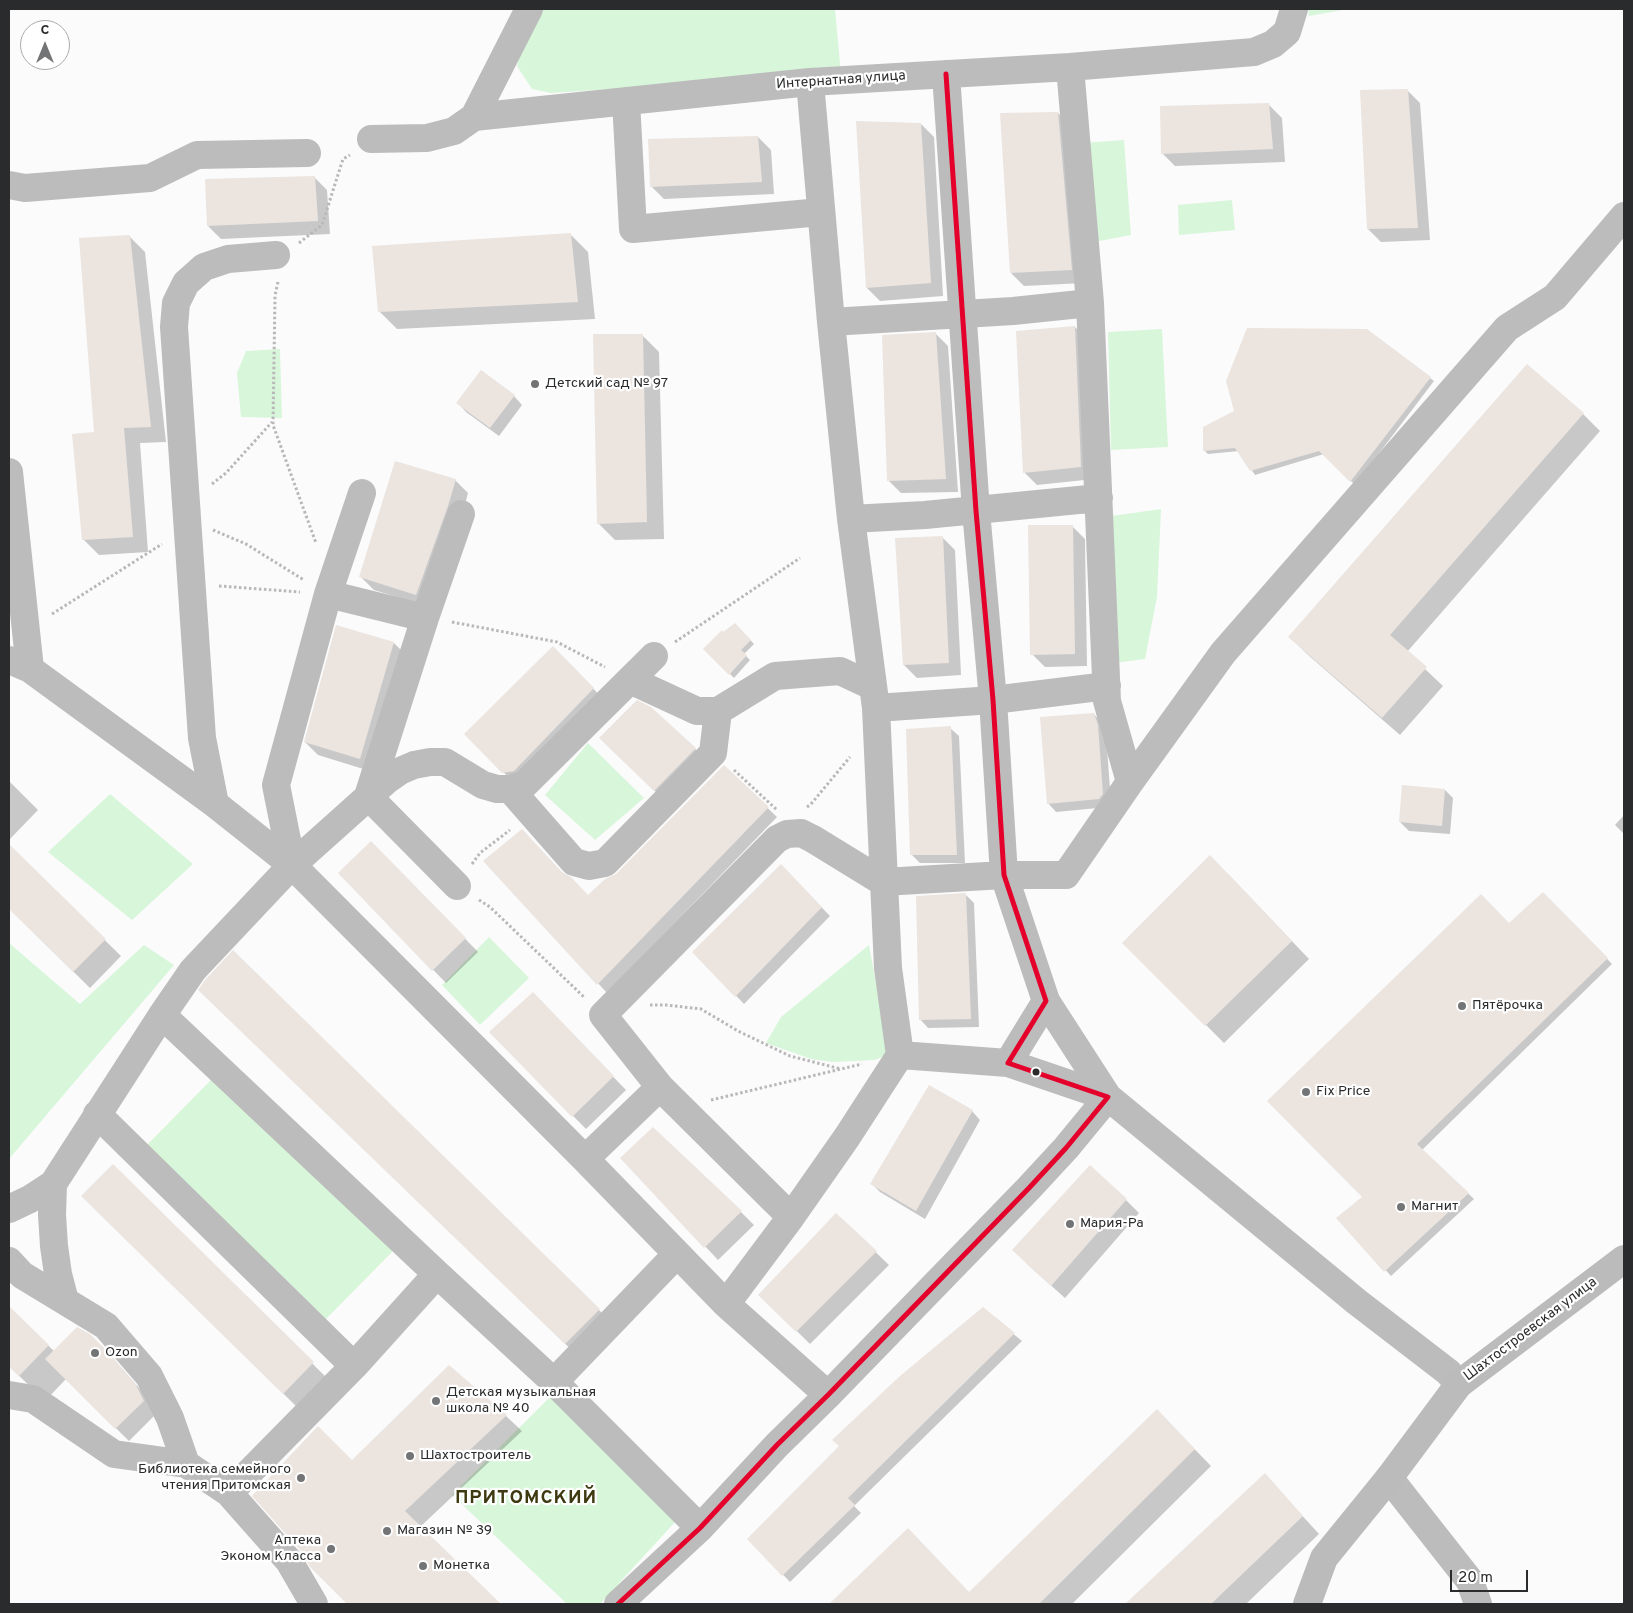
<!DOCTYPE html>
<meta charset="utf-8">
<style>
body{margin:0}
#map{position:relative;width:1633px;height:1613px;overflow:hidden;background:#fbfbfc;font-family:Overpass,sans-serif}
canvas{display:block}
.frame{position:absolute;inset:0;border:10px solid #2a2b2c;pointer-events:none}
.north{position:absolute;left:20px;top:20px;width:50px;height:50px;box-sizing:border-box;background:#fff;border:1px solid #aaaaab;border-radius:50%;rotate:0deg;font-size:14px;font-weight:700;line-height:20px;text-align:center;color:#2a2b2c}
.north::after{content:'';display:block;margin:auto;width:18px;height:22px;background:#737475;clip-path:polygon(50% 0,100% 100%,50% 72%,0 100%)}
.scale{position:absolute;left:1450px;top:1570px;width:78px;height:22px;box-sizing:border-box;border:2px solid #2a2b2c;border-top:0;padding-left:6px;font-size:15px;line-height:18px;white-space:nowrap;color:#2a2b2c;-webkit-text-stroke:4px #fff;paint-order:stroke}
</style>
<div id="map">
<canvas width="1633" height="1613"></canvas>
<div class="frame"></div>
<div class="north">С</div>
<div class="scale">20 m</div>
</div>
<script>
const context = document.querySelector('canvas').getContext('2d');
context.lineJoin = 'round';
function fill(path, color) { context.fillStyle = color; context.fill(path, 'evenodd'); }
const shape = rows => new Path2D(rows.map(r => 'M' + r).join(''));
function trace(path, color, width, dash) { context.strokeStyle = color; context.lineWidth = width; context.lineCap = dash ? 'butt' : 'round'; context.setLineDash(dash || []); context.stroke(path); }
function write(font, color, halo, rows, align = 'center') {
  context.font = font + ' Overpass,sans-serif'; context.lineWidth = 4.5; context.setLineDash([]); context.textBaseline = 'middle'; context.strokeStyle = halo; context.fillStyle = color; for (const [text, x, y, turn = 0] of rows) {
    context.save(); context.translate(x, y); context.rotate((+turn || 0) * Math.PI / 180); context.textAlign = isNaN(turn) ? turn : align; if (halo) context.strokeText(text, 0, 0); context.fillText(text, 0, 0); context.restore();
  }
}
const green = shape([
 [542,9,835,9,841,74,551,93,532,89,517,66,520,53],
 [1308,9,1348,9,1309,16],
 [1124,140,1131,235,1094,242,1083,143],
 [1232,200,1235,230,1179,235,1178,205],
 [1162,329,1168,447,1111,450,1108,332],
 [280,349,282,418,241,417,237,373,246,351],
 [1161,509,1157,597,1145,659,1114,663,1112,516],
 [588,743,644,798,595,840,545,795],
 [110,794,193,864,132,920,48,852],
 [489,937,529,978,480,1025,442,985],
 [9,943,80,1004,144,945,174,965,9,1159],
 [869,945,889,1054,875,1060,833,1062,811,1059,766,1043,781,1017],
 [211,1080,396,1248,323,1322,145,1147],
 [550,1397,675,1522,600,1604,567,1604,452,1495]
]);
const shadow = shape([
 [1407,90,1420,103,1430,240,1381,242,1368,229],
 [1269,105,1282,118,1285,162,1175,166,1162,153],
 [1058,113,1071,126,1084,283,1024,286,1011,273],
 [921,124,934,137,943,296,880,301,867,288],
 [758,137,771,150,774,194,664,199,651,186],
 [314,177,327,190,330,234,221,239,208,226],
 [571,235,588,252,595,319,397,329,379,311],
 [129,236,145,252,166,442,140,443,148,552,99,555,83,539,95,433],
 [1075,327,1088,340,1094,479,1037,485,1024,472],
 [935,333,948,346,958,492,901,493,888,480],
 [642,335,659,352,664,539,615,540,598,523],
 [1430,378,1434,381,1355,485,1324,454,1255,475,1239,451,1208,454,1204,450],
 [514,396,522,405,499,436,466,412,458,403],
 [1583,414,1600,431,1407,652,1443,686,1400,735,1307,654,1290,637],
 [455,480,468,493,461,520,429,607,374,590,361,577],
 [1072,526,1085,539,1087,666,1045,667,1032,654],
 [942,537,955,550,961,675,917,678,904,665],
 [735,624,754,644,744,654,750,660,734,678,705,649],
 [394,643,407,656,373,772,318,755,305,742],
 [566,660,606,702,517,786,466,734],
 [650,708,704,757,663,799,601,738],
 [1094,714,1102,723,1106,734,1111,803,1108,807,1056,812,1048,803],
 [950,728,959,736,965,863,920,863,911,854],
 [724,766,777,817,607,993,485,861,563,874,588,896,617,875],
 [9,781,38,810,9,840],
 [1445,790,1453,798,1450,834,1409,831,1400,822],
 [1624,815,1624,834,1615,825],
 [371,842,478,952,446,983,339,873],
 [9,846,121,956,90,988,9,908],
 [781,866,830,916,744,1004,694,952],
 [1228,874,1309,959,1224,1043,1124,943],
 [1543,893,1612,964,1422,1150,1474,1199,1391,1276,1338,1218,1364,1197],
 [965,894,974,903,979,1027,928,1028,920,1019],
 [533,994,626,1090,586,1129,490,1032],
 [217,1007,599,1310,616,1327,583,1361],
 [972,1111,980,1120,925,1219,880,1192,872,1184],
 [622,1158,741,1212,754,1225,718,1260],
 [113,1166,330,1381,301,1411,83,1196],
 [1126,1200,1139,1213,1065,1298,1026,1263],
 [836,1214,889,1265,810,1344,760,1295],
 [9,1308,54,1351,89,1335,123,1370,149,1399,156,1414,129,1441,66,1379,45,1401,9,1366],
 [983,1309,1022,1341,854,1506,861,1513,790,1582,749,1539],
 [449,1366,506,1416,522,1431,420,1527,499,1604,349,1604,311,1566],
 [1174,1428,1211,1466,1072,1604,831,1604,908,1530,969,1593],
 [1265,1475,1319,1534,1246,1604,1127,1604]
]);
const building = shape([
 [1408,89,1418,228,1367,229,1360,90],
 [1269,103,1273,149,1161,154,1160,106],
 [1058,112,1072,270,1010,273,1000,113],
 [856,121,921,123,931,283,866,288],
 [758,136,762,182,650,187,648,139],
 [315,176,318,221,207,226,205,179],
 [571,233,578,302,378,312,372,246],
 [130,235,151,427,124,428,133,537,82,540,72,434,94,432,79,238],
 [1075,326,1081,467,1023,473,1016,331],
 [1247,328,1367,329,1431,377,1350,482,1319,451,1250,471,1235,448,1203,451,1203,427,1234,411,1226,381],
 [936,332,946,479,887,481,882,335],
 [593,334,643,334,647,522,597,524],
 [1527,364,1584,413,1390,635,1427,667,1382,718,1288,637],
 [481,370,515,395,490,428,456,403],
 [395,461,456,479,448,506,416,595,359,577],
 [1028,525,1073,525,1075,654,1030,655],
 [943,536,949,663,903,665,895,538],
 [735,623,751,640,741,650,747,655,729,675,703,649,722,630,723,632],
 [336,625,394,642,360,759,304,742],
 [553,646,594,688,514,771,502,773,464,734],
 [637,700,651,707,696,748,654,791,599,738],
 [1094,713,1098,725,1103,794,1099,799,1047,804,1040,717],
 [951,726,957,855,910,855,906,729],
 [724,765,769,807,597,985,483,861,522,829,562,872,571,877,588,895,605,879,616,874],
 [1402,785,1445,789,1442,826,1399,822],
 [371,841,466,938,432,971,338,873],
 [9,844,106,939,73,972,9,909],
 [1210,855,1292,941,1205,1026,1122,943],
 [781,864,822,907,735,997,692,952],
 [1543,892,1608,958,1417,1144,1469,1193,1384,1272,1336,1218,1362,1197,1267,1101,1481,894,1509,923],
 [966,893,971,1019,919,1020,916,896],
 [233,950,600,1309,565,1344,198,990,205,980],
 [533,992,614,1076,572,1117,489,1032],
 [929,1085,973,1110,916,1211,870,1184],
 [653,1127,742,1211,704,1248,620,1158],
 [113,1164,314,1362,283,1394,81,1196],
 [1090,1165,1127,1199,1051,1286,1012,1250],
 [836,1213,877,1251,796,1332,758,1295],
 [9,1306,49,1345,19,1376,9,1367],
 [983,1307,1015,1333,848,1498,855,1505,782,1576,747,1539,839,1446,832,1440,900,1376],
 [77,1327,90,1334,111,1355,136,1385,144,1401,115,1429,45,1359],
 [449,1365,507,1415,405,1511,501,1604,347,1604,310,1567,301,1551,252,1496,318,1426,352,1460],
 [1157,1409,1195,1449,1039,1604,829,1604,908,1528,969,1592],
 [1265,1473,1303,1516,1211,1604,1125,1604]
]);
const path = shape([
 [299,243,322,225,343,159,350,155],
 [278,282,275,295,273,425,316,543],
 [212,484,226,473,272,422],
 [213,530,246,544,304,580],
 [219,586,300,592],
 [52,614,162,544],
 [452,622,557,642,605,667],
 [675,642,800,558],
 [734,770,777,810],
 [807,807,811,804,850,757],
 [472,864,480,853,510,830],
 [479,900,490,907,585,998],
 [650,1005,666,1005,701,1009,738,1031,790,1056,841,1069],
 [711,1100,862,1064]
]);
const minor = shape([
 [626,101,633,229,821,212],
 [474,117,529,9],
 [371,139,427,138,454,131,474,117,810,82,1070,67,1254,52,1273,44,1287,32,1294,9],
 [9,185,25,188,150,178,197,155,307,153],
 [831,322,1013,311,1090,303],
 [9,472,30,669],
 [851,519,925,515,1099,498],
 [328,594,362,493],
 [654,656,525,784,510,789,497,789,483,785,445,762,430,762,414,765,400,771,387,780,292,865,193,970,162,1015,437,1274,554,1382,700,1528],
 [9,660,30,669,215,804,292,865,585,1159,726,1304,828,1395],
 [630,680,697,711,718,711,775,676,840,671,872,686],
 [876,708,993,700,1107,686],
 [1130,782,1223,653,1507,328,1555,297,1624,216],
 [510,789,574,862,589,866,605,863,713,753,718,711],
 [215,804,202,738,174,327,176,303,186,283,204,267,228,259,276,255],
 [292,865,276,785,328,594,425,618],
 [457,886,368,796,425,618,461,514],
 [900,1055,1008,1063],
 [97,1114,354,1366],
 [585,1159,660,1087],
 [53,1184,52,1215,54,1246,58,1274,65,1301],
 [9,1209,30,1199,53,1184,162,1015],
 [791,1217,660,1087,603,1015,777,839,787,834,801,833,813,839,883,882,1004,875,1066,875,1130,782,1107,701,1090,303,1070,67],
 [9,1261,22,1275,106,1326,149,1376,170,1418,186,1464],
 [726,1304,791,1217,847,1137,900,1055,888,968,876,708,851,519,831,322,810,82],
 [554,1382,677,1254],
 [9,1395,33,1399,114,1454,186,1464,229,1493],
 [1389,1478,1470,1581,1478,1604],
 [314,1604,289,1561,229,1493,354,1366,437,1274],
 [618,1604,700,1528,777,1445,828,1395,1029,1188,1066,1148,1108,1097,1008,1063,1046,1001,1004,875,993,700,976,511,946,74]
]);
const tertiary = shape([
 [1046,1001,1108,1097,1357,1302,1448,1372,1459,1384]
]);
const secondary = shape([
 [1307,1604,1324,1558,1389,1478,1459,1384,1624,1259]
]);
const bus1 = shape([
 [618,1604,700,1528,777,1445,828,1395,1029,1188,1066,1148,1108,1097,1008,1063,1046,1001,1004,875,993,700,976,511,946,74]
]);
const markers = [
 [535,384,5,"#737475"],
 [1462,1006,5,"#737475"],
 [1036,1072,4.5,"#2a2b2c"],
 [1306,1092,5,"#737475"],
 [1401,1207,5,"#737475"],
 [1070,1224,5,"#737475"],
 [95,1353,5,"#737475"],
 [436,1401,5,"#737475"],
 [410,1456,5,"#737475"],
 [301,1478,5,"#737475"],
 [387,1531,5,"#737475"],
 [331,1549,5,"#737475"],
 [423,1566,5,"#737475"]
];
const streetNames = [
 ["Интернатная улица",841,81,-4],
 ["Шахтостроевская улица",1531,1330,-37]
];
const poiNames = [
 ["Детский сад № 97",545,384],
 ["Пятёрочка",1472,1006],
 ["Fix Price",1316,1092],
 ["Магнит",1411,1207],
 ["Мария-Ра",1080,1224],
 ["Ozon",105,1353],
 ["Детская музыкальная",446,1393],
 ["школа № 40",446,1409],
 ["Шахтостроитель",420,1456],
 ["Библиотека семейного",291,1470,"right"],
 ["чтения Притомская",291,1486,"right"],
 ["Магазин № 39",397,1531],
 ["Аптека",321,1541,"right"],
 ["Эконом Класса",321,1557,"right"],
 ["Монетка",433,1566]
];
const districtNames = [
 ["ПРИТОМСКИЙ",526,1499]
];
fill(green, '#d8f6da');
fill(shadow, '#0003');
fill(building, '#ebe4df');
trace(path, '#b8b8b9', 3, [2.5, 2.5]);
trace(minor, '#bdbcbc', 28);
trace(tertiary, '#bdbcbc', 28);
trace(secondary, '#bcbbbb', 28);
trace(bus1, '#e4002b', 5);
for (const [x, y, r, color] of markers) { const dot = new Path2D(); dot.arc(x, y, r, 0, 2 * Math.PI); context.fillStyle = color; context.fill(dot); trace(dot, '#fff', 2); }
write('14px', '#2a2b2c', '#fff', streetNames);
write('14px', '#2a2b2c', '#fff', poiNames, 'left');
context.letterSpacing = '1px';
write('bold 19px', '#3d3910', '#fff', districtNames);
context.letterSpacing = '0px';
</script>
